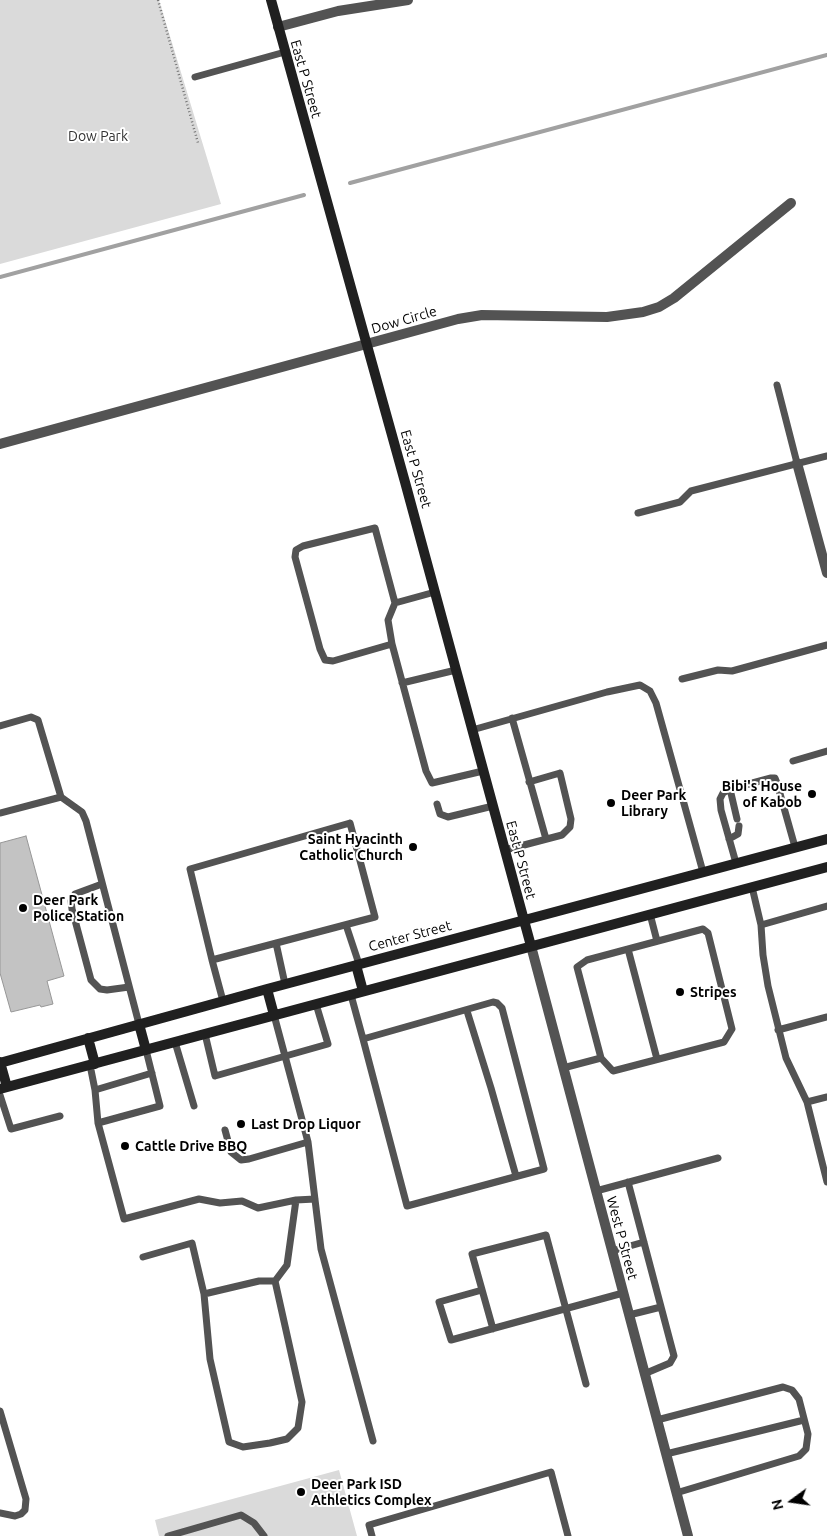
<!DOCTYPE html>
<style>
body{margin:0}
#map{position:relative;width:827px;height:1536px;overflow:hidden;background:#fff;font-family:Ubuntu,sans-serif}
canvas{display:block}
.north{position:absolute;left:767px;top:1476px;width:50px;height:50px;-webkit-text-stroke:4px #fff;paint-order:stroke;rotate:256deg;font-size:14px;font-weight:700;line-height:20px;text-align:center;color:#000}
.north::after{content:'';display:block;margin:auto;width:18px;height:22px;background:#000;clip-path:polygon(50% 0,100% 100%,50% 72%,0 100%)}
</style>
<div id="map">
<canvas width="827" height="1536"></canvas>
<div class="north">N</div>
</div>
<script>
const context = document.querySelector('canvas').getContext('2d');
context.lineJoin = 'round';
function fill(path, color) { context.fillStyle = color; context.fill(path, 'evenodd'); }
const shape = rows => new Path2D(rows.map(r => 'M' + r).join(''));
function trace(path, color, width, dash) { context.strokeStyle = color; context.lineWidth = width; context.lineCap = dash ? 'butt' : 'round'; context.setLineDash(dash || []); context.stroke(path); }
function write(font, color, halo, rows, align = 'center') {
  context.font = font + ' Ubuntu,sans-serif'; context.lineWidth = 4; context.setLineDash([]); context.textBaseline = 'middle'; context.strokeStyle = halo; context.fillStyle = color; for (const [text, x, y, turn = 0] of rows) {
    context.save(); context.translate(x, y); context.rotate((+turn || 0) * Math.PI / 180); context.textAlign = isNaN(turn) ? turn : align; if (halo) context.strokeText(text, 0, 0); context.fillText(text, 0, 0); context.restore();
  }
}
const green = shape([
 [0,0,159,0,221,204,0,264],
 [339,1470,357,1536,159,1536,155,1520]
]);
const stream = shape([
 [350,183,827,55],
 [0,277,304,195]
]);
const building = shape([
 [26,836,64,976,47,981,53,1004,41,1007,40,1005,11,1012,0,973,0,843,26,836]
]);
const path = shape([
 [158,0,198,143]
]);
const lane = shape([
 [195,77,285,52],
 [777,385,797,463],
 [638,513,680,502,691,491,827,456],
 [395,603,435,592],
 [392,644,388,620,395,603,375,528,303,546,296,550,295,557,320,649,325,660,333,661,392,644,426,771,432,783,483,771],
 [682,679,718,670,732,671,827,645],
 [402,683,456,670],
 [512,718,546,839],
 [0,726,31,717,38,720,61,797,82,812,86,821,139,1024],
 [472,730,607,692,640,685,650,691,656,703,703,872],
 [793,761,827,751],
 [730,789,737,819],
 [437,804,440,814,448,817,493,806],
 [0,813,61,797],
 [729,839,738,834,739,826],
 [505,850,562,835,570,827,571,819,560,773,529,782],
 [736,863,721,810,720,799,723,793,730,789,771,778,775,778,777,783,795,847],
 [102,884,75,894,71,901,72,909,91,980,100,989,107,990,129,987],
 [752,887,761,925,763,955,768,986,786,1058,807,1102,827,1182],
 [650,914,657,941],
 [346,925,359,964],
 [761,925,827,906],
 [276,943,285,984],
 [628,949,657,1059],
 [212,960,375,917,350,823,190,869,212,960,223,1001],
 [351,995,363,1039,407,1206,544,1169,502,1008,497,1003,493,1002,363,1039],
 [467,1011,491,1088,516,1176],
 [274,1015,308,1142,321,1249,373,1441],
 [778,1030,827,1017],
 [205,1034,215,1076,328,1044,316,1004],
 [175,1042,194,1106],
 [90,1065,95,1090,98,1123,124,1219,199,1199,220,1203,242,1201,258,1208,296,1200,315,1199],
 [563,1068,601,1058,577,967,587,960,703,929,708,933,732,1029,724,1042,613,1071,601,1058],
 [95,1090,152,1073],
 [0,1095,11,1129,60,1116],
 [807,1102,827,1097],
 [98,1123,160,1106,146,1050],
 [225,1130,231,1152,241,1160,249,1159,308,1142],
 [628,1182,674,1356,670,1363,644,1374],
 [596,1191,718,1158],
 [612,1251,644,1242],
 [143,1257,192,1243,204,1294],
 [275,1281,259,1281,204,1294,210,1359,229,1442,243,1447,270,1443,287,1439,298,1428,302,1402,275,1281,287,1265,296,1200],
 [482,1290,439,1302,451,1340,623,1293],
 [629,1315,661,1307],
 [493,1329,472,1254,546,1235,586,1384],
 [0,1411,26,1499,25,1510,21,1514,15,1516,0,1513],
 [657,1420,783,1387,792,1390,799,1399,808,1434,806,1449,799,1456,676,1493],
 [666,1454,804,1420],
 [168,1536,241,1515,254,1523,264,1536],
 [372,1536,369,1525,551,1472,568,1536]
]);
const street = shape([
 [278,27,338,11,408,0],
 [0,444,458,319,482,315,607,317,643,312,659,307,674,298,791,203],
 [797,463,827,573],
 [531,946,688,1536]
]);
const secondary = shape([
 [271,0,405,482,531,946],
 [356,965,363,991],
 [267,989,274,1015],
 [139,1024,146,1050],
 [88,1038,95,1064],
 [0,1062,7,1087],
 [0,1063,267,989,827,839],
 [0,1089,827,867]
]);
const markers = [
 [812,794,5,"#000"],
 [611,803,5,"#000"],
 [413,847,5,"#000"],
 [23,908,5,"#000"],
 [680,992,5,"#000"],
 [241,1124,5,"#000"],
 [125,1146,5,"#000"],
 [301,1492,5,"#000"]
];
const streetNames = [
 ["East P Street",306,79,74],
 ["Dow Circle",404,320,-16],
 ["East P Street",416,469,74],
 ["East P Street",521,860,75],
 ["Center Street",410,936,-15],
 ["West P Street",622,1238,75]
];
const parkNames = [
 ["Dow Park",98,136]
];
const poiNames = [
 ["Bibi's House",802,786,"right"],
 ["of Kabob",802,802,"right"],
 ["Deer Park",621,795],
 ["Library",621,811],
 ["Saint Hyacinth",403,839,"right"],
 ["Catholic Church",403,855,"right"],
 ["Deer Park",33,900],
 ["Police Station",33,916],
 ["Stripes",690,992],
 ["Last Drop Liquor",251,1124],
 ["Cattle Drive BBQ",135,1146],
 ["Deer Park ISD",311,1484],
 ["Athletics Complex",311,1500]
];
fill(green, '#dadada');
trace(stream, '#a1a1a1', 4);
fill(building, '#c3c3c3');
trace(building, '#979797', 1);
trace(path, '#757575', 2.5, [1, 2.5]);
trace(lane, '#535353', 7);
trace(street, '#535353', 10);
trace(secondary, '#202020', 10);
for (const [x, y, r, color] of markers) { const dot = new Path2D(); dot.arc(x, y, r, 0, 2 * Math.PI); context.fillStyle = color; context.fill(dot); trace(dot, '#fff', 2); }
write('14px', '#000', '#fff', streetNames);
write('14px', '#313131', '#fff', parkNames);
write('bold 14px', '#000', '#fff', poiNames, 'left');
</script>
